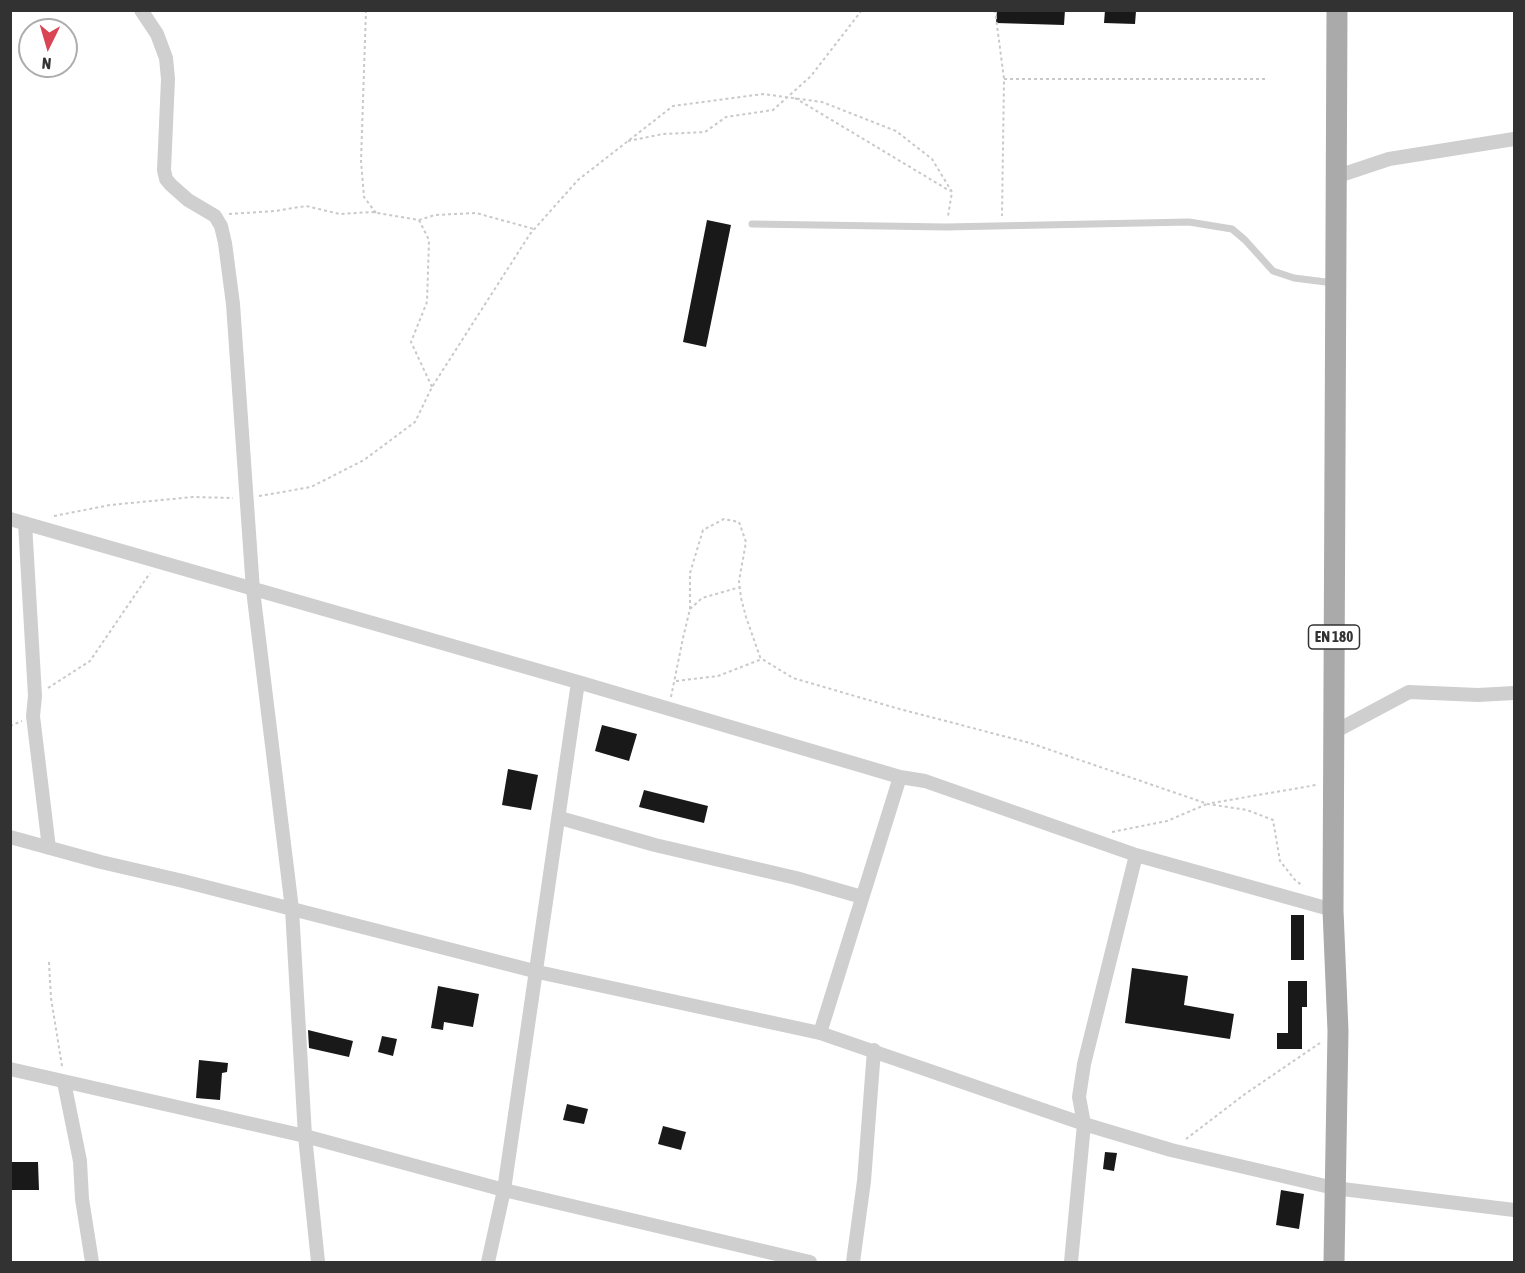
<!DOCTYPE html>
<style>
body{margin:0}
#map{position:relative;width:1525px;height:1273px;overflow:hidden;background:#fff;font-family:"Asap Condensed",sans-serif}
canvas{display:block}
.frame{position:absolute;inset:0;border:12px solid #323232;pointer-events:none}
.north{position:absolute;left:18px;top:18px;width:60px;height:60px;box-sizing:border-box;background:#fff;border:2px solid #adadad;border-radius:50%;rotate:185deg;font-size:16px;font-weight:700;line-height:24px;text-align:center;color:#323232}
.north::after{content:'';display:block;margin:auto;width:21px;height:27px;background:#d94555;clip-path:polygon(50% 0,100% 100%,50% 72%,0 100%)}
</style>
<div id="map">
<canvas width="1525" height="1273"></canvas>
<div class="frame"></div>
<div class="north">N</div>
</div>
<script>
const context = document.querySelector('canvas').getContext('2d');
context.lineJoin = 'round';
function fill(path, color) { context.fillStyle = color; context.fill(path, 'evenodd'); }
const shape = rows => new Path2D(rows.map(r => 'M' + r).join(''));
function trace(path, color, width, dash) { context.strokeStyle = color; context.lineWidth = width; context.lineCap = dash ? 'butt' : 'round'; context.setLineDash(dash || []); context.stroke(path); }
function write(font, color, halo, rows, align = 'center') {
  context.font = font + ' "Asap Condensed",sans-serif'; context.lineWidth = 6; context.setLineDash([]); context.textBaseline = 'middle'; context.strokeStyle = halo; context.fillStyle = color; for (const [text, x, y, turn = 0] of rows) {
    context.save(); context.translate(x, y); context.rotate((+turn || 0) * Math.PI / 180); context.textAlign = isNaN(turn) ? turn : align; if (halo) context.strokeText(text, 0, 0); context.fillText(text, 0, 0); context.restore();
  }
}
const building = shape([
 [997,10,1065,10,1064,25,996,23],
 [1105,10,1136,11,1135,24,1104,23],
 [707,220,731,225,706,347,683,342],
 [602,725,637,734,629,761,595,751],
 [508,769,538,775,531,810,502,805],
 [644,790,708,806,704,823,639,807],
 [1291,915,1304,915,1304,960,1291,960],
 [1132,968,1188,976,1184,1005,1234,1014,1230,1039,1125,1023],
 [1288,981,1307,981,1307,1007,1302,1007,1302,1049,1277,1049,1277,1033,1288,1033],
 [438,986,479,994,473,1027,444,1022,443,1030,431,1028],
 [308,1030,353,1041,349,1057,309,1048],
 [382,1036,397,1039,393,1056,378,1052],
 [199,1060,228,1063,227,1072,222,1073,220,1100,196,1098],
 [567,1104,588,1109,584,1124,563,1120],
 [663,1126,686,1132,681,1150,658,1144],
 [1105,1152,1117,1153,1114,1171,1103,1169],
 [10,1162,38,1162,39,1190,10,1190],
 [1281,1190,1304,1194,1299,1229,1276,1225]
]);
const path = shape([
 [366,10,361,161,364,197,376,213],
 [995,10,1004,79,1002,216],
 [1004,79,1268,79],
 [795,98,950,191],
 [628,141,663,134,705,132,726,117,773,110,811,76,862,10],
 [229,214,275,211,306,206,340,214,372,212,419,220,435,215,476,213,534,229],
 [419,220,429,240,427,302,411,342,432,387],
 [259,496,311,487,364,460,415,422,432,387,530,234,578,180,673,106,763,94,822,102,896,131,932,159,952,192,948,216],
 [54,516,110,505,193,497,233,498],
 [690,609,702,598,740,587],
 [676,681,718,676,762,659],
 [48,688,90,661,150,573],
 [671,697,683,638,690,609,690,573,703,530,724,519,739,522,746,542,739,581,741,598,746,617,760,657,762,659,793,678,896,708,1030,743,1208,804,1247,810,1273,820,1280,861,1295,880,1303,886],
 [10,726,22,721],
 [1212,803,1316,785],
 [1112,832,1167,821,1207,804],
 [49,962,51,998,62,1066],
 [1186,1139,1245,1094,1320,1043]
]);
const service = shape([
 [752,224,946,227,1189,222,1232,229,1245,240,1273,271,1294,278,1334,283]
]);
const minor = shape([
 [141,10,157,34,166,58,168,79,164,170,166,179,171,185,188,200,215,216,221,226,225,243,233,304,253,590,292,909,305,1136,318,1262],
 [1335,177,1389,159,1514,139],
 [10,519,578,682,900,777,925,781,1136,855,1333,910],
 [25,523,35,696,33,716,49,848],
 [1334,732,1409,692,1478,695,1514,693],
 [560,818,655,845,796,878,862,897],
 [10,837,101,862,183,881,538,972,820,1033,1084,1124,1171,1150,1334,1188,1514,1210],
 [820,1033,900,777],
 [10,1069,305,1136,504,1190,810,1262],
 [64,1082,80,1161,82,1199,92,1262],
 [488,1262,504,1190,578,682],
 [853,1262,864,1181,874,1050],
 [1071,1262,1084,1124,1079,1097,1084,1064,1136,855]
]);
const primary = shape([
 [1334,1262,1338,1031,1333,910,1337,10]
]);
const shields = [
 [1334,637,51]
];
const shieldNames = [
 ["EN 180",1334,637]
];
fill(building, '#191919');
trace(path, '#c9c9c9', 2, [3, 3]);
trace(service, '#cfcfcf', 7);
trace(minor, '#cfcfcf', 14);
trace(primary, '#aaa', 21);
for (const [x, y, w] of shields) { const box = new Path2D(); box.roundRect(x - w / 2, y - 12, w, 24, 4.5); context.fillStyle = '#fff'; context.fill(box); trace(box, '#323232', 1.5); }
write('bold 15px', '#323232', null, shieldNames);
</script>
